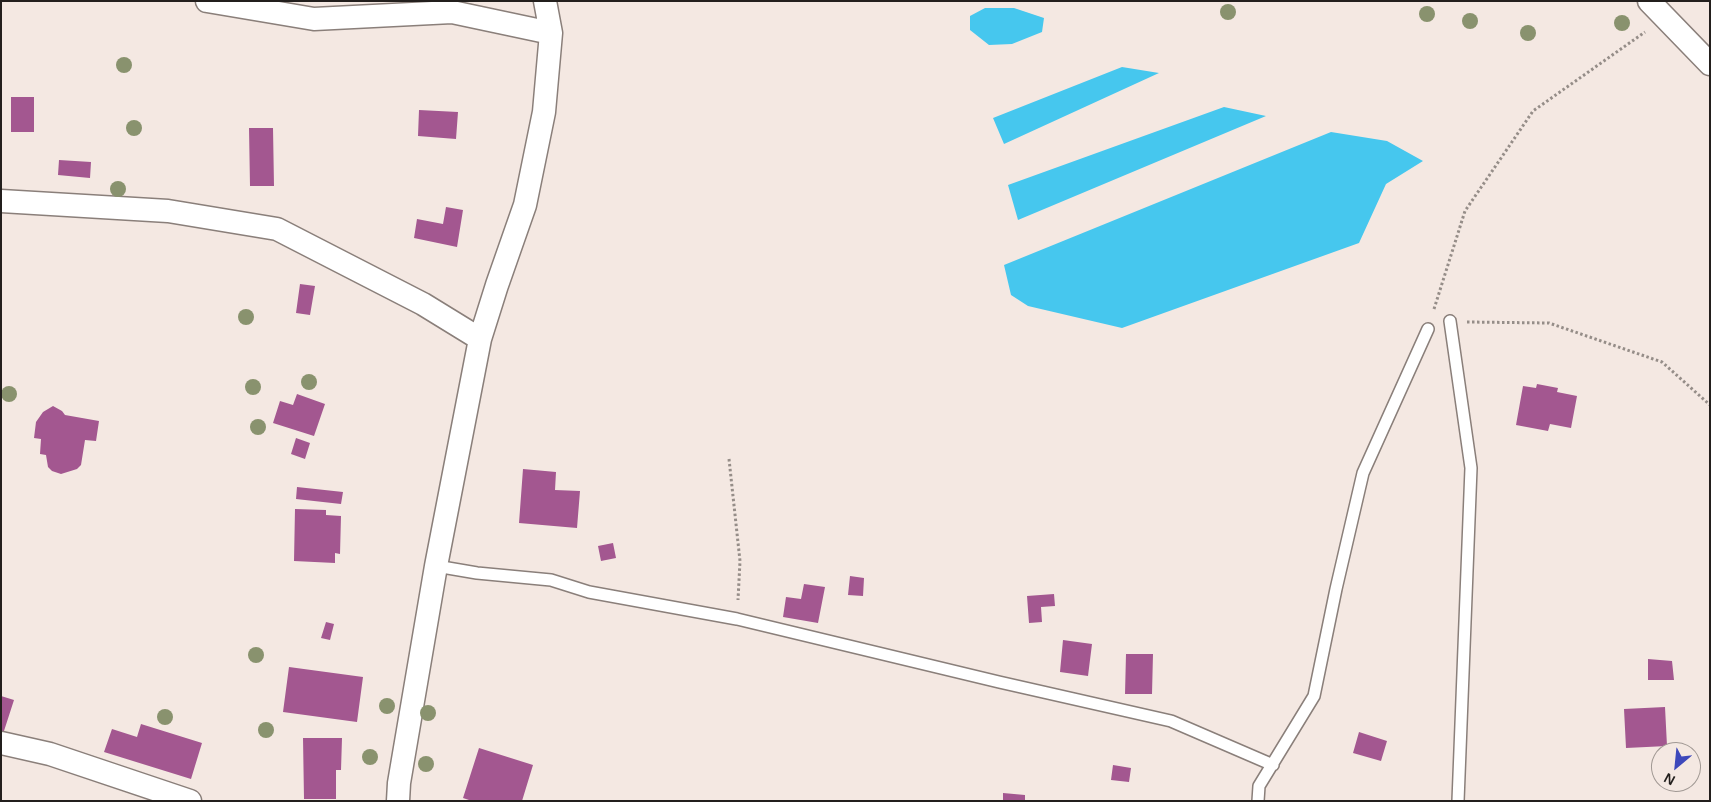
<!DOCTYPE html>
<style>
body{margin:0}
#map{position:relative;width:1711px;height:802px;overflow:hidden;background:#f4e8e2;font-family:Helvetica,sans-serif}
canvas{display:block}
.frame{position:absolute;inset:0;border:2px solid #231f1d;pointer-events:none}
.north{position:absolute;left:1651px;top:742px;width:50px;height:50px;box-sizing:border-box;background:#f4e8e2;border:1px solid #a09893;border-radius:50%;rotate:208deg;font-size:14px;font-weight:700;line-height:20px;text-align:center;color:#231f1d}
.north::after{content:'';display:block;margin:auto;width:18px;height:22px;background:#3d48bb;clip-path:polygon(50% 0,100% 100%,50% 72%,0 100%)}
</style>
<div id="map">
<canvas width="1711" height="802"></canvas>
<div class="frame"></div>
<div class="north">N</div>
</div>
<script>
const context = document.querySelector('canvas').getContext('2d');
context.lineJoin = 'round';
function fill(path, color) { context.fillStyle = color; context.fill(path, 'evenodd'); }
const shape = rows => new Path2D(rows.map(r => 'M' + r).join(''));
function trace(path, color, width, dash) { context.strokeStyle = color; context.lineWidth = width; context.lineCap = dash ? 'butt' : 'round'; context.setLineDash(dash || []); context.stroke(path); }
const water = shape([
 [985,8,1014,8,1044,18,1042,32,1012,44,989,45,970,30,970,16],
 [1122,67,1159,73,1004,144,993,118],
 [1224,107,1266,116,1018,220,1008,185],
 [1331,132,1387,141,1423,161,1386,184,1359,243,1122,328,1028,306,1011,295,1004,265]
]);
const building = shape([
 [11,97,34,97,34,132,11,132],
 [419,110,458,112,456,139,418,136],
 [249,128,273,128,274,186,250,186],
 [59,160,91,162,90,178,58,175],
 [446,207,463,210,457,247,414,238,417,219,443,224],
 [300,284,315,286,310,315,296,313],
 [1537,384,1558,388,1557,392,1577,396,1571,428,1550,424,1548,431,1516,425,1523,386,1536,388],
 [297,394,325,404,314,436,273,423,280,401,293,405],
 [53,406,62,411,65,415,99,421,96,441,85,440,81,465,77,469,61,474,52,471,48,467,46,455,40,454,41,439,34,438,36,422,43,412],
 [296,438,310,443,305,459,291,454],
 [523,469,556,472,555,490,580,491,577,528,519,523],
 [297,487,343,492,341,504,296,499],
 [295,509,326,510,326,515,341,516,340,554,335,553,335,563,294,561],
 [613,543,616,558,601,561,598,546],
 [850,576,864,578,863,596,848,595],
 [804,584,825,587,818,623,783,617,786,597,801,599],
 [1054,594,1055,606,1041,607,1042,622,1029,623,1027,596],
 [326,622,334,624,330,640,321,638],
 [1063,640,1092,644,1088,676,1060,672],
 [1126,654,1153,654,1152,694,1125,694],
 [1648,659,1672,661,1674,680,1648,680],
 [289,667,363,677,357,722,283,712],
 [1,696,14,700,3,734,1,733],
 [1665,707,1667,746,1626,748,1624,709],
 [141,724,202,743,191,779,104,752,112,729,137,737],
 [1359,732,1387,741,1381,761,1353,753],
 [303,738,342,738,341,770,336,770,336,799,304,799],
 [479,748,533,765,522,801,472,801,463,798],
 [1113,765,1131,768,1129,782,1111,780],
 [1003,793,1025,795,1025,801,1003,801]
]);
const path = shape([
 [1434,309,1465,211,1533,111,1645,32],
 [1467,322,1549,323,1662,362,1710,405],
 [729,459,740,561,738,600]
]);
const lane = shape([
 [1450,321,1471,468,1458,801],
 [436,566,477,573,551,580,589,592,737,619,999,682,1171,721,1273,765],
 [1258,801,1259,786,1314,696,1336,589,1363,473,1428,329]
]);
const street = shape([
 [207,1,314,19,452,12,551,33],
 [1649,1,1710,64],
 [1,201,168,211,277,229,423,304,480,339,436,566,399,783,398,801],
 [480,339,497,285,525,205,544,112,551,33,545,1],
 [1,743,50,754,190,801]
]);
const trees = [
 [1228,12],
 [1427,14],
 [1470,21],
 [1622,23],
 [1528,33],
 [124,65],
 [134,128],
 [118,189],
 [246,317],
 [309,382],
 [253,387],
 [9,394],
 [258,427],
 [256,655],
 [387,706],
 [428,713],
 [165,717],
 [266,730],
 [370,757],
 [426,764]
];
fill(water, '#46c7ee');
fill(building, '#a35790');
trace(lane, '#8a7f7a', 14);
trace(street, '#8a7f7a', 25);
trace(path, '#958d88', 3, [2.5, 2.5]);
trace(lane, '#fff', 11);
trace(street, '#fff', 22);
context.fillStyle = '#89926e';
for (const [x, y] of trees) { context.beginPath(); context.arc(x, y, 8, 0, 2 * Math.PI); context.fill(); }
</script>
